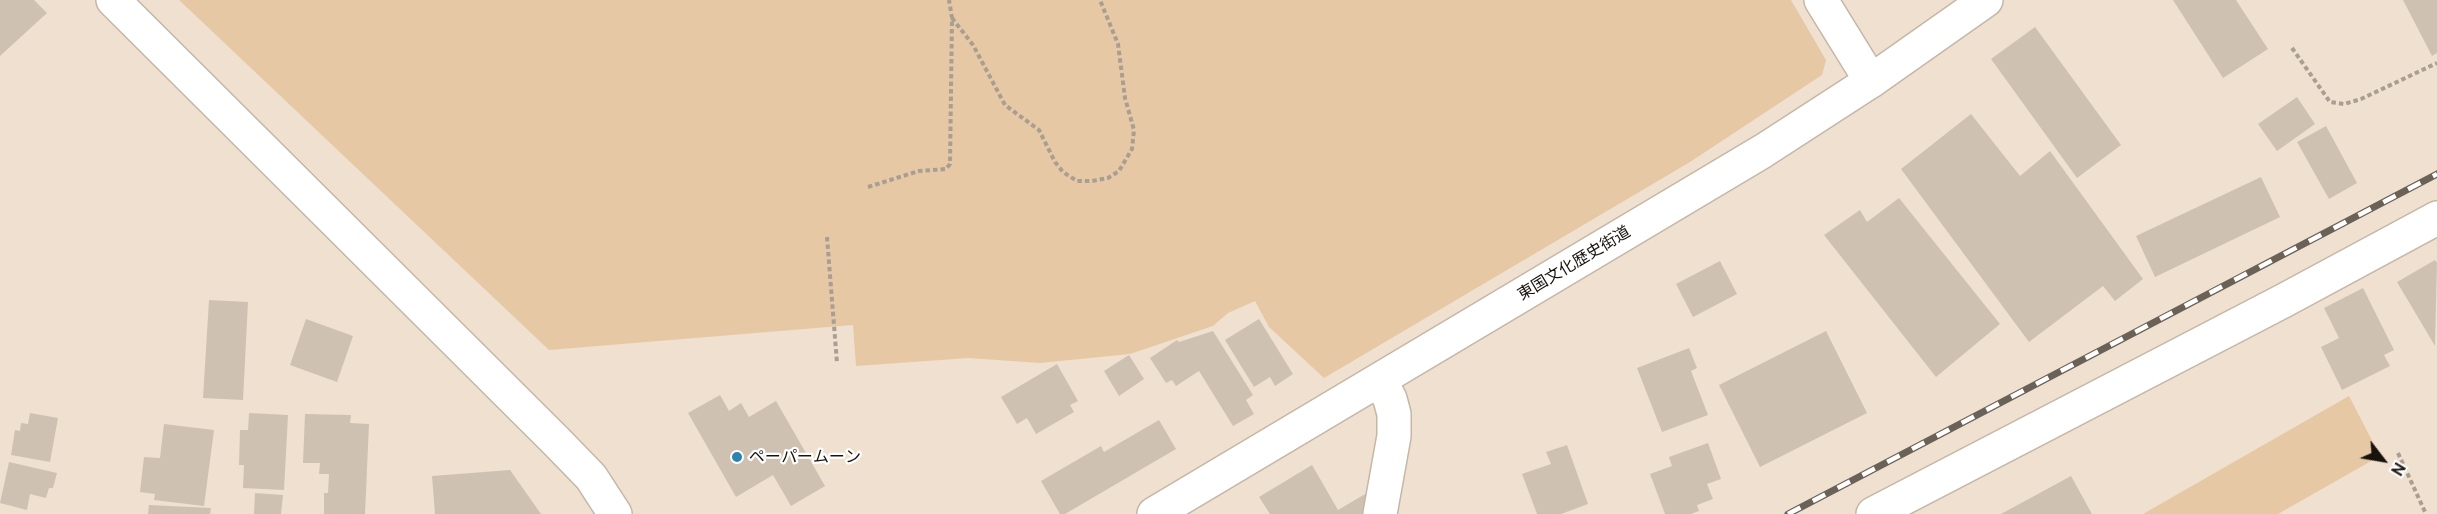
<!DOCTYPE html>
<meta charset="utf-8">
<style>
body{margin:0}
#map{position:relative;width:2437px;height:514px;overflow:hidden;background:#efe0d0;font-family:Ubuntu,sans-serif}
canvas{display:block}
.north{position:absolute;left:2353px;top:430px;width:60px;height:60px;-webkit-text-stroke:4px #fff;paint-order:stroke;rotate:121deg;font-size:16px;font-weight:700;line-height:24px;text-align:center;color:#18130d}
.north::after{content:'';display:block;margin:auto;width:21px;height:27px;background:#18130d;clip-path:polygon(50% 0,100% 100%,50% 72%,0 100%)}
</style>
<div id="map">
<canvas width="2437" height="514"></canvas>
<div class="north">N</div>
</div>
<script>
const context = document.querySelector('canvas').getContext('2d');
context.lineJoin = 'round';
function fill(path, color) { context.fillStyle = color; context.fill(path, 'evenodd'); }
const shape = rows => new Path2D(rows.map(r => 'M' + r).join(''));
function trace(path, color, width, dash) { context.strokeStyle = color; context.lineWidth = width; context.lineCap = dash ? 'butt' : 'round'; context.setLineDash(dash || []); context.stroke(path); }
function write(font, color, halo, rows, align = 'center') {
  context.font = font + ' Ubuntu,"Noto Sans JP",sans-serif'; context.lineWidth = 4.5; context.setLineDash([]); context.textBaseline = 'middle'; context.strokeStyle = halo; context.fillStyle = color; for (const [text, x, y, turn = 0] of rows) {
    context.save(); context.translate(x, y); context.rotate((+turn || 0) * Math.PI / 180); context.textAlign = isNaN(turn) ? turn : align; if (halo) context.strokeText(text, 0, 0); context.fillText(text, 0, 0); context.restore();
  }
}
const green = shape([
 [179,0,1791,0,1826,60,1822,75,1690,162,1324,378,1269,327,1255,301,1228,313,1213,326,1130,354,1040,363,968,358,856,366,853,325,549,350],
 [2349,396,2380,456,2278,514,2143,514]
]);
const building = shape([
 [0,0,34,0,47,13,0,56],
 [2173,0,2236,0,2268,49,2223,78],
 [2403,0,2437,0,2437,53,2432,56],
 [2035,27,2121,145,2077,178,1991,59],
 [2297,97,2315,124,2277,151,2258,124],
 [1971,114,2020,176,2050,151,2143,279,2115,301,2103,286,2029,342,1901,169],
 [2326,126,2357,183,2329,199,2297,142],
 [2261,177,2280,217,2155,277,2136,236],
 [1899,198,2000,324,1936,377,1824,235,1860,210,1867,222],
 [2435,260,2437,263,2435,346,2397,282],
 [1720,261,1737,294,1693,317,1676,284],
 [2363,288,2394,350,2384,355,2390,366,2342,390,2321,347,2339,338,2324,308],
 [209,300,248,302,243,400,203,398],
 [306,319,353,336,337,382,290,365],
 [1259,319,1293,374,1275,386,1270,377,1254,387,1225,340],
 [1213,331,1253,395,1246,400,1254,414,1233,426,1199,371,1176,386,1172,380,1166,383,1150,358,1177,340,1179,342],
 [1826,331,1867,413,1760,467,1719,385],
 [1689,348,1697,368,1691,371,1708,415,1662,432,1637,368],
 [1129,355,1144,379,1119,396,1104,371],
 [1057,364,1078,401,1070,405,1074,412,1036,434,1027,418,1017,424,1001,397],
 [720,395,729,411,741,403,749,417,776,401,825,486,791,506,773,475,736,497,688,413],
 [30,413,58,418,50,462,11,455,15,430,20,431,21,423,28,424],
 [249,413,288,415,284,490,243,488,244,465,239,465,240,430,248,430],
 [305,414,351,415,350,423,369,424,365,514,324,514,324,493,328,493,329,474,319,474,320,463,303,463],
 [1159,420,1176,449,1065,514,1060,514,1041,481,1101,446,1104,452],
 [164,424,214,430,204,506,154,500,155,494,140,492,144,457,160,458],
 [1708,443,1721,479,1707,484,1713,499,1697,505,1699,511,1691,514,1665,514,1650,474,1672,466,1669,457],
 [1567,445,1588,504,1561,514,1537,514,1522,474,1551,464,1546,452],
 [9,462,57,473,53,488,49,488,46,498,30,494,27,510,0,503],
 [1312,465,1338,510,1372,490,1364,514,1270,514,1259,497],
 [510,470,541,514,435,514,432,476],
 [2071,476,2092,514,2001,514],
 [255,493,283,495,281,514,254,514],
 [149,505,211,508,210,514,148,514]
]);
const path = shape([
 [952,18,973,45,1005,105,1039,130,1055,162,1063,172,1077,181,1092,181,1108,178,1119,171,1132,149,1134,130,1125,98,1118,44,1100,0],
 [2292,48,2330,102,2344,104,2361,99,2437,63],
 [868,187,919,171,946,169,950,164,952,18,949,0],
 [827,237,837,363],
 [2398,453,2426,514]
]);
const minor = shape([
 [113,0,556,441,591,477,615,514],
 [1821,0,1871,81],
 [1380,380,1390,399,1394,414,1394,436,1380,514],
 [1873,514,2283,301,2437,218]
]);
const highway = shape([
 [1154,514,1763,151,1871,81,1986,0]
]);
const rail = shape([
 [1788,514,2437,174]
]);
const markers = [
 [737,457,6,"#2b83b1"]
];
const streetNames = [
 ["東国文化歴史街道",1574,263,-31]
];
const poiNames = [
 ["ペーパームーン",749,457]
];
fill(green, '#e6c8a5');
fill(building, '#cfc1b1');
trace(minor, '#c5b7a7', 36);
trace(highway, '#c5b7a7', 36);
trace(path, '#a99e91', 4, [4.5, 3]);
trace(minor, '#fff', 33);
trace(highway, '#fff', 33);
trace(rail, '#6a6157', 7);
trace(rail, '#fff', 4.5, [14]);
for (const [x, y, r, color] of markers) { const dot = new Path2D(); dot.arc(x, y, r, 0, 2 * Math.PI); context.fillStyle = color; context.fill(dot); trace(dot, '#fff', 2); }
write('16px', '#18130d', '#fff', streetNames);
write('16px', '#18130d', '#fff', poiNames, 'left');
</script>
